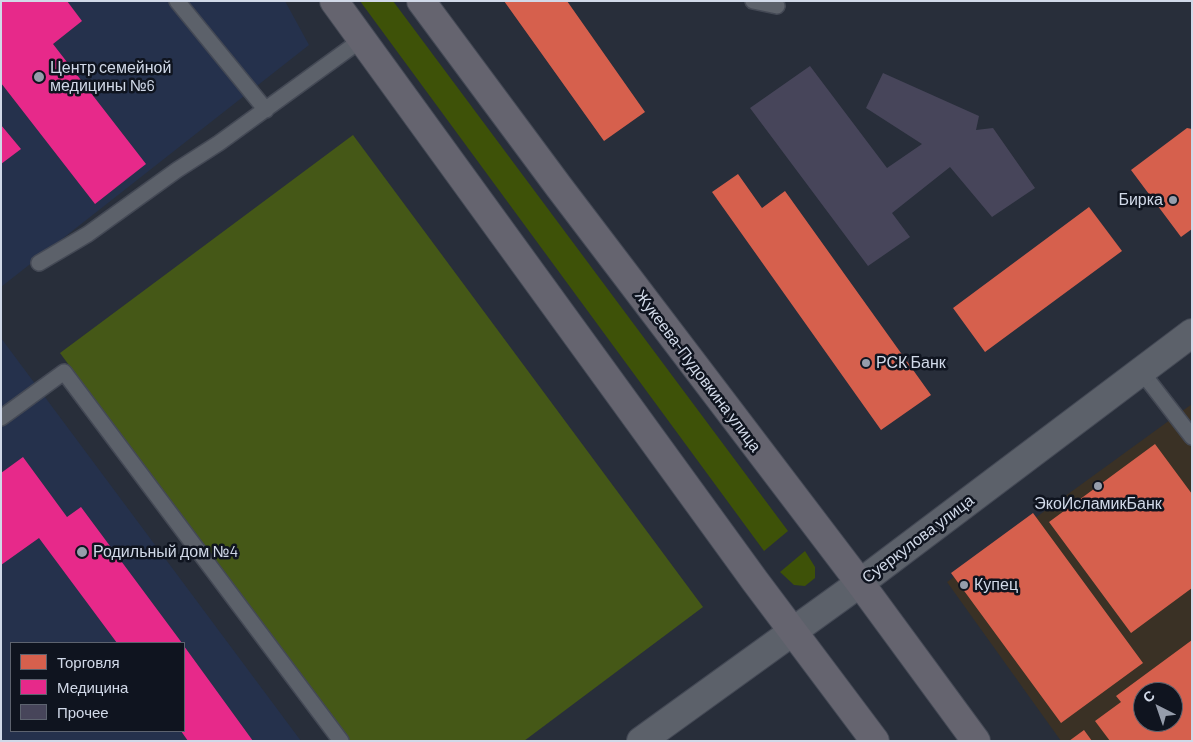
<!DOCTYPE html>
<meta charset="utf-8">
<style>
body{margin:0}
#map{position:relative;width:1193px;height:742px;overflow:hidden;background:#282e3a;font-family:Barlow,sans-serif}
canvas{display:block}
.frame{position:absolute;inset:0;border:2px solid #d1d9e8;pointer-events:none}
.legend{position:absolute;left:10px;top:642px;width:175px;height:90px;box-sizing:border-box;background:#0f141f;border:1px solid #5d636f;margin:0;padding:6px 9px;list-style:none;font-size:15px;color:#d1d9e8}
.legend li{display:flex;align-items:center;gap:10px;height:25px}
.legend b{width:25px;border:1px solid #5d636f}
.north{position:absolute;left:1133px;top:682px;width:50px;height:50px;box-sizing:border-box;background:#0f141f;border:1px solid #5d636f;border-radius:50%;rotate:319deg;font-size:14px;font-weight:700;line-height:20px;text-align:center;color:#d1d9e8}
.north::after{content:'';display:block;margin:auto;width:18px;height:22px;background:#969dab;clip-path:polygon(50% 0,100% 100%,50% 72%,0 100%)}
</style>
<div id="map">
<canvas width="1193" height="742"></canvas>
<div class="frame"></div>
<ul class="legend">
<li><b style="height:14px;background:#d6604d"></b>Торговля</li>
<li><b style="height:14px;background:#e7298a"></b>Медицина</li>
<li><b style="height:14px;background:#47455a"></b>Прочее</li>
</ul>
<div class="north">С</div>
</div>
<script>
const context = document.querySelector('canvas').getContext('2d');
context.lineJoin = 'round';
function fill(path, color) { context.fillStyle = color; context.fill(path, 'evenodd'); }
const shape = rows => new Path2D(rows.map(r => 'M' + r).join(''));
function trace(path, color, width, dash) { context.strokeStyle = color; context.lineWidth = width; context.lineCap = dash ? 'butt' : 'round'; context.setLineDash(dash || []); context.stroke(path); }
function write(font, color, halo, rows, align = 'center') {
  context.font = font + ' Barlow,sans-serif'; context.lineWidth = 5; context.setLineDash([]); context.textBaseline = 'middle'; context.strokeStyle = halo; context.fillStyle = color; for (const [text, x, y, turn = 0] of rows) {
    context.save(); context.translate(x, y); context.rotate((+turn || 0) * Math.PI / 180); context.textAlign = isNaN(turn) ? turn : align; if (halo) context.strokeText(text, 0, 0); context.fillText(text, 0, 0); context.restore();
  }
}
const commercial = shape([
 [1192,404,1192,741,1061,741,947,582],
 [1143,692,1173,692,1173,722,1143,722]
]);
const built = shape([
 [1,1,285,1,309,45,1,287],
 [1,338,301,741,1,741],
 [11,643,184,643,184,731,11,731]
]);
const green = shape([
 [360,1,393,1,788,531,764,551],
 [805,551,815,567,815,578,805,586,794,585,780,572]
]);
const forest = shape([
 [353,135,703,607,524,741,347,741,60,353]
]);
const shops = shape([
 [504,1,567,1,645,112,604,141],
 [1187,128,1192,129,1192,229,1181,237,1131,170],
 [738,174,762,208,785,191,931,395,881,430,712,192],
 [1089,207,1122,251,985,352,953,308],
 [1155,444,1192,494,1192,588,1131,633,1049,522],
 [1033,513,1143,663,1061,723,951,573],
 [1192,640,1192,741,1110,741,1095,721,1121,702,1116,696],
 [1143,692,1173,692,1173,722,1143,722],
 [1084,730,1092,741,1069,741]
]);
const health = shape([
 [1,1,67,1,82,21,53,44,146,164,95,204,1,83],
 [1,125,21,149,1,164],
 [23,457,67,517,81,507,182,643,117,643,39,538,1,565,1,473],
 [184,646,253,741,188,741,181,731,184,731]
]);
const building = shape([
 [810,66,887,168,922,144,866,108,883,73,979,116,976,130,993,128,1035,188,992,217,950,167,892,213,910,237,868,266,750,108]
]);
const service = shape([
 [177,1,266,110],
 [753,1,777,6],
 [39,263,88,234,177,170,219,143,361,40],
 [1141,371,1192,437],
 [1,418,64,372,341,741]
]);
const tertiary = shape([
 [641,741,860,583,1192,333]
]);
const secondary = shape([
 [334,1,755,581,875,741],
 [421,1,559,187,860,583,976,741]
]);
const markers = [
 [39,77,6,"#969dab"],
 [1173,200,5,"#969dab"],
 [866,363,5,"#969dab"],
 [1098,486,5,"#969dab"],
 [82,552,6,"#969dab"],
 [964,585,5,"#969dab"]
];
const poiNames = [
 ["Центр семейной",50,68],
 ["медицины №6",50,86],
 ["Бирка",1163,200,"right"],
 ["РСК Банк",876,363],
 ["ЭкоИсламикБанк",1098,504,"center"],
 ["Родильный дом №4",93,552],
 ["Купец",974,585]
];
const streetNames = [
 ["Жукеева-Пудовкина улица",698,371,53],
 ["Суеркулова улица",918,539,-37]
];
fill(commercial, '#3a3125');
fill(built, '#25314c');
fill(green, '#3e5208');
fill(forest, '#455817');
fill(shops, '#d6604d');
fill(health, '#e7298a');
fill(building, '#47455a');
trace(service, '#444955', 18);
trace(tertiary, '#444955', 30);
trace(secondary, '#444955', 30);
trace(service, '#5c616a', 15);
trace(tertiary, '#5c616a', 28);
trace(secondary, '#65646f', 28);
for (const [x, y, r, color] of markers) { const dot = new Path2D(); dot.arc(x, y, r, 0, 2 * Math.PI); context.fillStyle = color; context.fill(dot); trace(dot, '#0f141f', 2); }
write('16px', '#d1d9e8', '#0f141f', poiNames, 'left');
write('16px', '#d1d9e8', '#0f141f', streetNames);
</script>
